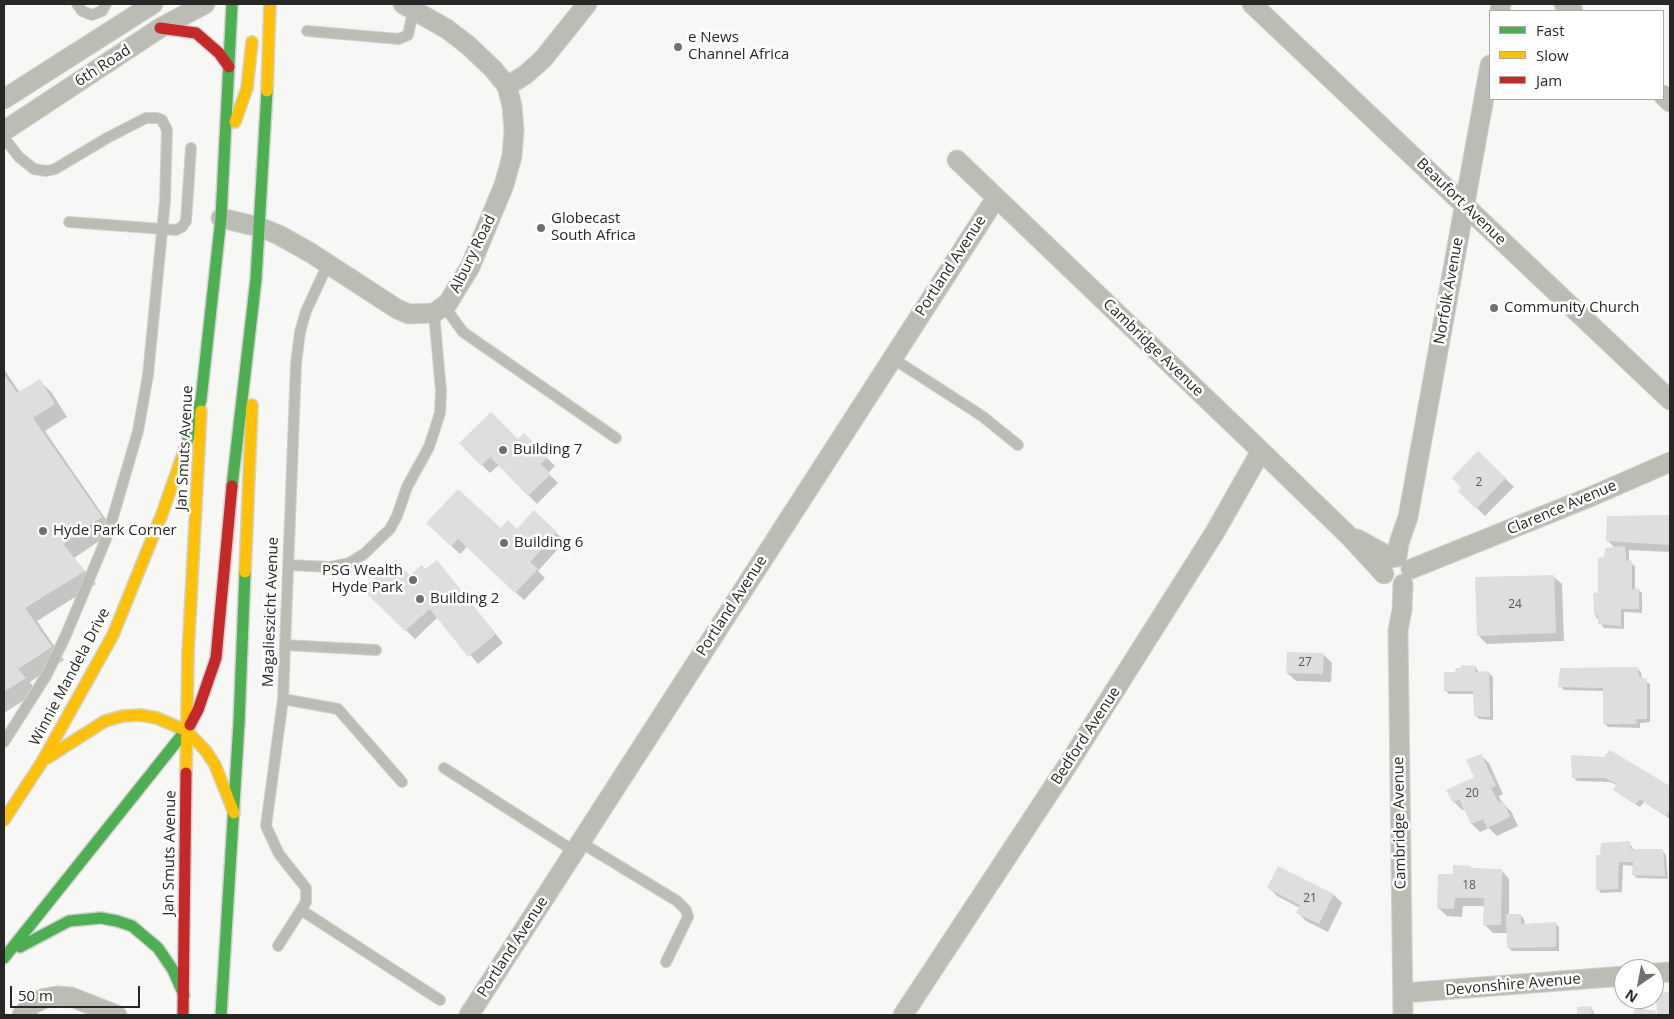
<!DOCTYPE html>
<style>
body{margin:0}
#map{position:relative;width:1674px;height:1019px;overflow:hidden;background:#f7f8f5;font-family:"Open Sans",sans-serif}
canvas{display:block}
.frame{position:absolute;inset:0;border:5px solid #272726;pointer-events:none}
.legend{position:absolute;left:1489px;top:10px;width:175px;height:90px;box-sizing:border-box;background:#fff;border:1px solid #a9a9a8;margin:0;padding:6px 9px;list-style:none;font-size:15px;color:#272726}
.legend li{display:flex;align-items:center;gap:10px;height:25px}
.legend b{width:25px;border:1px solid #a9a9a8}
.north{position:absolute;left:1614px;top:959px;width:50px;height:50px;box-sizing:border-box;background:#fff;border:1px solid #a9a9a8;border-radius:50%;rotate:213deg;font-size:14px;font-weight:700;line-height:20px;text-align:center;color:#272726}
.north::after{content:'';display:block;margin:auto;width:18px;height:22px;background:#70706e;clip-path:polygon(50% 0,100% 100%,50% 72%,0 100%)}
.scale{position:absolute;left:10px;top:986px;width:130px;height:22px;box-sizing:border-box;border:2px solid #272726;border-top:0;padding-left:6px;font-size:15px;line-height:18px;white-space:nowrap;color:#272726;-webkit-text-stroke:4px #fff;paint-order:stroke}
</style>
<div id="map">
<canvas width="1674" height="1019"></canvas>
<div class="frame"></div>
<ul class="legend">
<li><b style="height:6px;background:#4caf50"></b>Fast</li>
<li><b style="height:6px;background:#ffc107"></b>Slow</li>
<li><b style="height:6px;background:#c62828"></b>Jam</li>
</ul>
<div class="north">N</div>
<div class="scale">50 m</div>
</div>
<script>
const context = document.querySelector('canvas').getContext('2d');
context.lineJoin = 'round';
function fill(path, color) { context.fillStyle = color; context.fill(path, 'evenodd'); }
const shape = rows => new Path2D(rows.map(r => 'M' + r).join(''));
function trace(path, color, width, dash) { context.strokeStyle = color; context.lineWidth = width; context.lineCap = dash ? 'butt' : 'round'; context.setLineDash(dash || []); context.stroke(path); }
function write(font, color, halo, rows, align = 'center') {
  context.font = font + ' "Open Sans",sans-serif'; context.lineWidth = 5; context.setLineDash([]); context.textBaseline = 'middle'; context.strokeStyle = halo; context.fillStyle = color; for (const [text, x, y, turn = 0] of rows) {
    context.save(); context.translate(x, y); context.rotate((+turn || 0) * Math.PI / 180); context.textAlign = isNaN(turn) ? turn : align; if (halo) context.strokeText(text, 0, 0); context.fillText(text, 0, 0); context.restore();
  }
}
const shadow = shape([
 [4,369,20,393,39,380,52,393,67,417,45,431,114,531,74,558,96,584,37,621,64,660,30,682,37,692,4,713],
 [524,435,555,466,548,473,558,483,537,504,499,465,490,473,460,443,518,441],
 [1478,452,1514,487,1485,516,1460,491],
 [534,512,565,541,538,571,545,578,524,600,467,547,460,554,436,532,517,530],
 [1670,516,1670,552,1629,550,1629,562,1635,566,1635,590,1639,590,1642,593,1642,613,1624,612,1624,629,1604,628,1595,615,1605,558,1615,548,1607,540,1608,517],
 [396,561,410,576,426,571,437,561,503,643,478,664,438,617,415,639,364,589],
 [1553,576,1562,584,1564,641,1487,644,1478,635],
 [1323,654,1332,663,1331,682,1296,681,1287,673],
 [1476,667,1479,673,1489,673,1493,677,1493,720,1479,719,1475,715,1474,694,1449,694,1445,690,1456,673],
 [1637,668,1641,672,1642,679,1650,684,1650,722,1640,723,1640,728,1608,727,1604,723,1604,691,1564,690,1560,686],
 [1610,751,1670,788,1670,819,1644,802,1640,807,1619,794,1615,790,1617,785,1610,782,1577,781,1573,777,1605,759],
 [1480,755,1489,763,1503,794,1499,796,1502,803,1511,811,1518,826,1497,836,1489,828,1480,832,1472,824,1465,809,1462,810,1454,802,1476,777],
 [1629,842,1634,850,1662,851,1666,855,1668,879,1637,878,1633,874,1634,866,1623,865,1622,892,1601,893,1598,889,1602,856],
 [1470,867,1473,870,1501,870,1509,879,1509,915,1521,916,1524,919,1525,925,1555,923,1559,927,1559,951,1512,951,1508,947,1508,933,1493,933,1484,924,1485,906,1463,906,1462,917,1447,916,1438,908,1454,876],
 [1269,888,1334,895,1342,903,1328,932,1306,921,1298,913,1300,908,1277,896],
 [1669,993,1670,1015,1634,1015,1636,1009,1658,1015],
 [1591,1007,1595,1015,1578,1015,1578,1008]
]);
const building = shape([
 [4,374,17,393,40,379,55,404,33,418,102,517,63,544,85,571,25,608,52,647,18,669,26,678,4,692],
 [491,412,518,439,524,433,548,457,541,464,551,474,528,496,490,457,481,466,459,443],
 [1478,451,1506,478,1476,509,1458,491,1461,488,1452,478],
 [458,489,501,528,508,520,517,529,534,510,557,532,530,562,538,569,515,593,458,539,451,546,426,523],
 [1670,515,1670,545,1606,541,1607,516],
 [1625,546,1626,560,1632,561,1632,590,1639,588,1639,609,1621,609,1621,626,1598,624,1598,615,1594,615,1593,593,1598,592,1598,558,1604,557,1605,548],
 [396,559,409,576,422,565,425,569,437,560,496,634,468,657,430,609,405,631,362,589],
 [1554,575,1556,633,1477,636,1475,577],
 [1287,652,1324,653,1323,674,1286,673],
 [1461,665,1476,666,1475,672,1489,671,1490,717,1474,716,1473,691,1444,691,1444,672,1455,672,1456,668,1461,668],
 [1638,667,1639,677,1647,679,1647,719,1636,719,1637,724,1603,724,1603,688,1558,687,1560,668],
 [1610,750,1670,786,1670,809,1666,816,1640,799,1635,804,1613,790,1617,784,1605,778,1572,778,1571,755,1604,757],
 [1481,754,1496,786,1491,788,1499,803,1503,801,1510,817,1487,828,1483,819,1471,824,1459,799,1453,803,1446,790,1474,777,1466,760],
 [1630,841,1631,849,1663,849,1665,876,1632,875,1633,862,1619,862,1618,889,1596,890,1596,855,1600,855,1601,843],
 [1453,865,1471,866,1471,868,1502,869,1501,925,1483,925,1484,898,1455,898,1454,909,1437,908,1438,874,1453,874],
 [1278,866,1334,894,1319,924,1296,913,1300,905,1267,888],
 [1506,914,1521,914,1521,924,1556,922,1556,947,1507,948],
 [1669,992,1670,1015,1657,1015,1656,993],
 [1591,1006,1592,1015,1577,1015,1577,1007],
 [1635,1008,1656,1011,1655,1015,1633,1015]
]);
const lane = shape([
 [77,4,82,11,92,15,102,11,106,4],
 [307,31,399,39,408,35,414,7],
 [4,138,19,157,34,169,46,171,55,169,107,138,146,118,157,118,162,120,167,130,165,201,148,375,138,431,108,534,66,635,46,676,4,742],
 [69,222,176,230,182,227,186,221,191,148],
 [444,306,463,332,616,438],
 [892,358,982,416,1018,445],
 [289,565,330,567,349,563,364,554,390,529,397,516,407,487,429,447,440,413,441,391,434,313],
 [285,645,376,650],
 [283,699,338,709,402,782],
 [444,768,574,851],
 [580,842,677,901,686,910,688,917,666,962],
 [301,910,440,1000],
 [278,946,306,902,306,888,279,854,266,826,283,699,296,364,300,332,306,311,328,264]
]);
const street = shape([
 [1252,4,1670,400],
 [1564,4,1573,11],
 [1500,11,1501,4],
 [507,86,525,75,543,59,587,4],
 [1663,95,1670,102],
 [4,99,153,4],
 [4,131,160,28,205,4],
 [957,160,1261,451,1349,536,1384,574],
 [221,218,259,227,279,235,311,253,397,309,409,314,434,313,448,303,470,267,504,185,512,156,514,130,512,106,507,86,493,69,469,46,447,29,403,4],
 [1357,539,1392,558],
 [1397,557,1399,543,1408,517,1490,65],
 [1411,569,1590,497,1670,462],
 [1403,584,1402,610,1398,630,1403,1015],
 [1654,973,1670,972],
 [1403,993,1624,976],
 [22,1015,33,1004,45,998,57,996,71,997,117,1015],
 [469,1015,996,198],
 [903,1015,1067,766,1215,532,1261,451]
]);
const fast = shape([
 [183,454,201,400,221,218,232,4],
 [232,486,256,279,267,91],
 [20,947,69,921,101,918,117,921,132,926,158,948,173,970,184,995],
 [4,958,190,725],
 [221,1015,239,723,245,572]
]);
const slow = shape([
 [267,91,270,4],
 [235,122,247,88,252,42],
 [245,572,252,405],
 [47,758,105,721,123,716,140,715,157,718,187,731,206,751,215,765,234,813],
 [186,773,188,654,201,411],
 [4,820,42,762,113,635,162,514,183,454]
]);
const jam = shape([
 [160,28,196,33,219,53,229,67],
 [190,725,198,710,216,658,232,486],
 [183,1015,186,773]
]);
const markers = [
 [678,47,5,"#70706e"],
 [541,228,5,"#70706e"],
 [1494,308,5,"#70706e"],
 [503,450,5,"#70706e"],
 [43,531,5,"#70706e"],
 [504,543,5,"#70706e"],
 [413,580,5,"#70706e"],
 [420,599,5,"#70706e"]
];
const numberNames = [
 ["2",1479,483],
 ["24",1515,605],
 ["27",1305,663],
 ["20",1472,794],
 ["18",1469,886],
 ["21",1310,899]
];
const poiNames = [
 ["e News",688,38],
 ["Channel Africa",688,55],
 ["Globecast",551,219],
 ["South Africa",551,236],
 ["Community Church",1504,308],
 ["Building 7",513,450],
 ["Hyde Park Corner",53,531],
 ["Building 6",514,543],
 ["PSG Wealth",403,571,"right"],
 ["Hyde Park",403,588,"right"],
 ["Building 2",430,599]
];
const streetNames = [
 ["6th Road",103,66,-33],
 ["Beaufort Avenue",1461,202,44],
 ["Albury Road",473,254,-64],
 ["Portland Avenue",951,266,-57],
 ["Norfolk Avenue",1449,291,-80],
 ["Cambridge Avenue",1153,348,44],
 ["Jan Smuts Avenue",185,448,-87],
 ["Clarence Avenue",1562,508,-23],
 ["Portland Avenue",732,606,-57],
 ["Magalieszicht Avenue",271,612,-88],
 ["Winnie Mandela Drive",70,677,-62],
 ["Bedford Avenue",1086,736,-57],
 ["Cambridge Avenue",1400,823,-91],
 ["Jan Smuts Avenue",170,853,-89],
 ["Portland Avenue",513,947,-57],
 ["Devonshire Avenue",1513,985,-5]
];
fill(shadow, '#0003');
fill(building, '#dedfdd');
trace(lane, '#d2d2d1', 12);
trace(street, '#d2d2d1', 21);
trace(fast, '#d2d2d1', 14);
trace(slow, '#d2d2d1', 14);
trace(jam, '#d2d2d1', 14);
trace(lane, '#bbbcb3', 10);
trace(street, '#bbbcb3', 19);
trace(fast, '#4caf50', 11);
trace(slow, '#ffc107', 11);
trace(jam, '#c62828', 11);
for (const [x, y, r, color] of markers) { const dot = new Path2D(); dot.arc(x, y, r, 0, 2 * Math.PI); context.fillStyle = color; context.fill(dot); trace(dot, '#fff', 2); }
write('12px', '#555554', null, numberNames);
write('15px', '#272726', '#fff', poiNames, 'left');
write('15px', '#272726', '#fff', streetNames);
</script>
